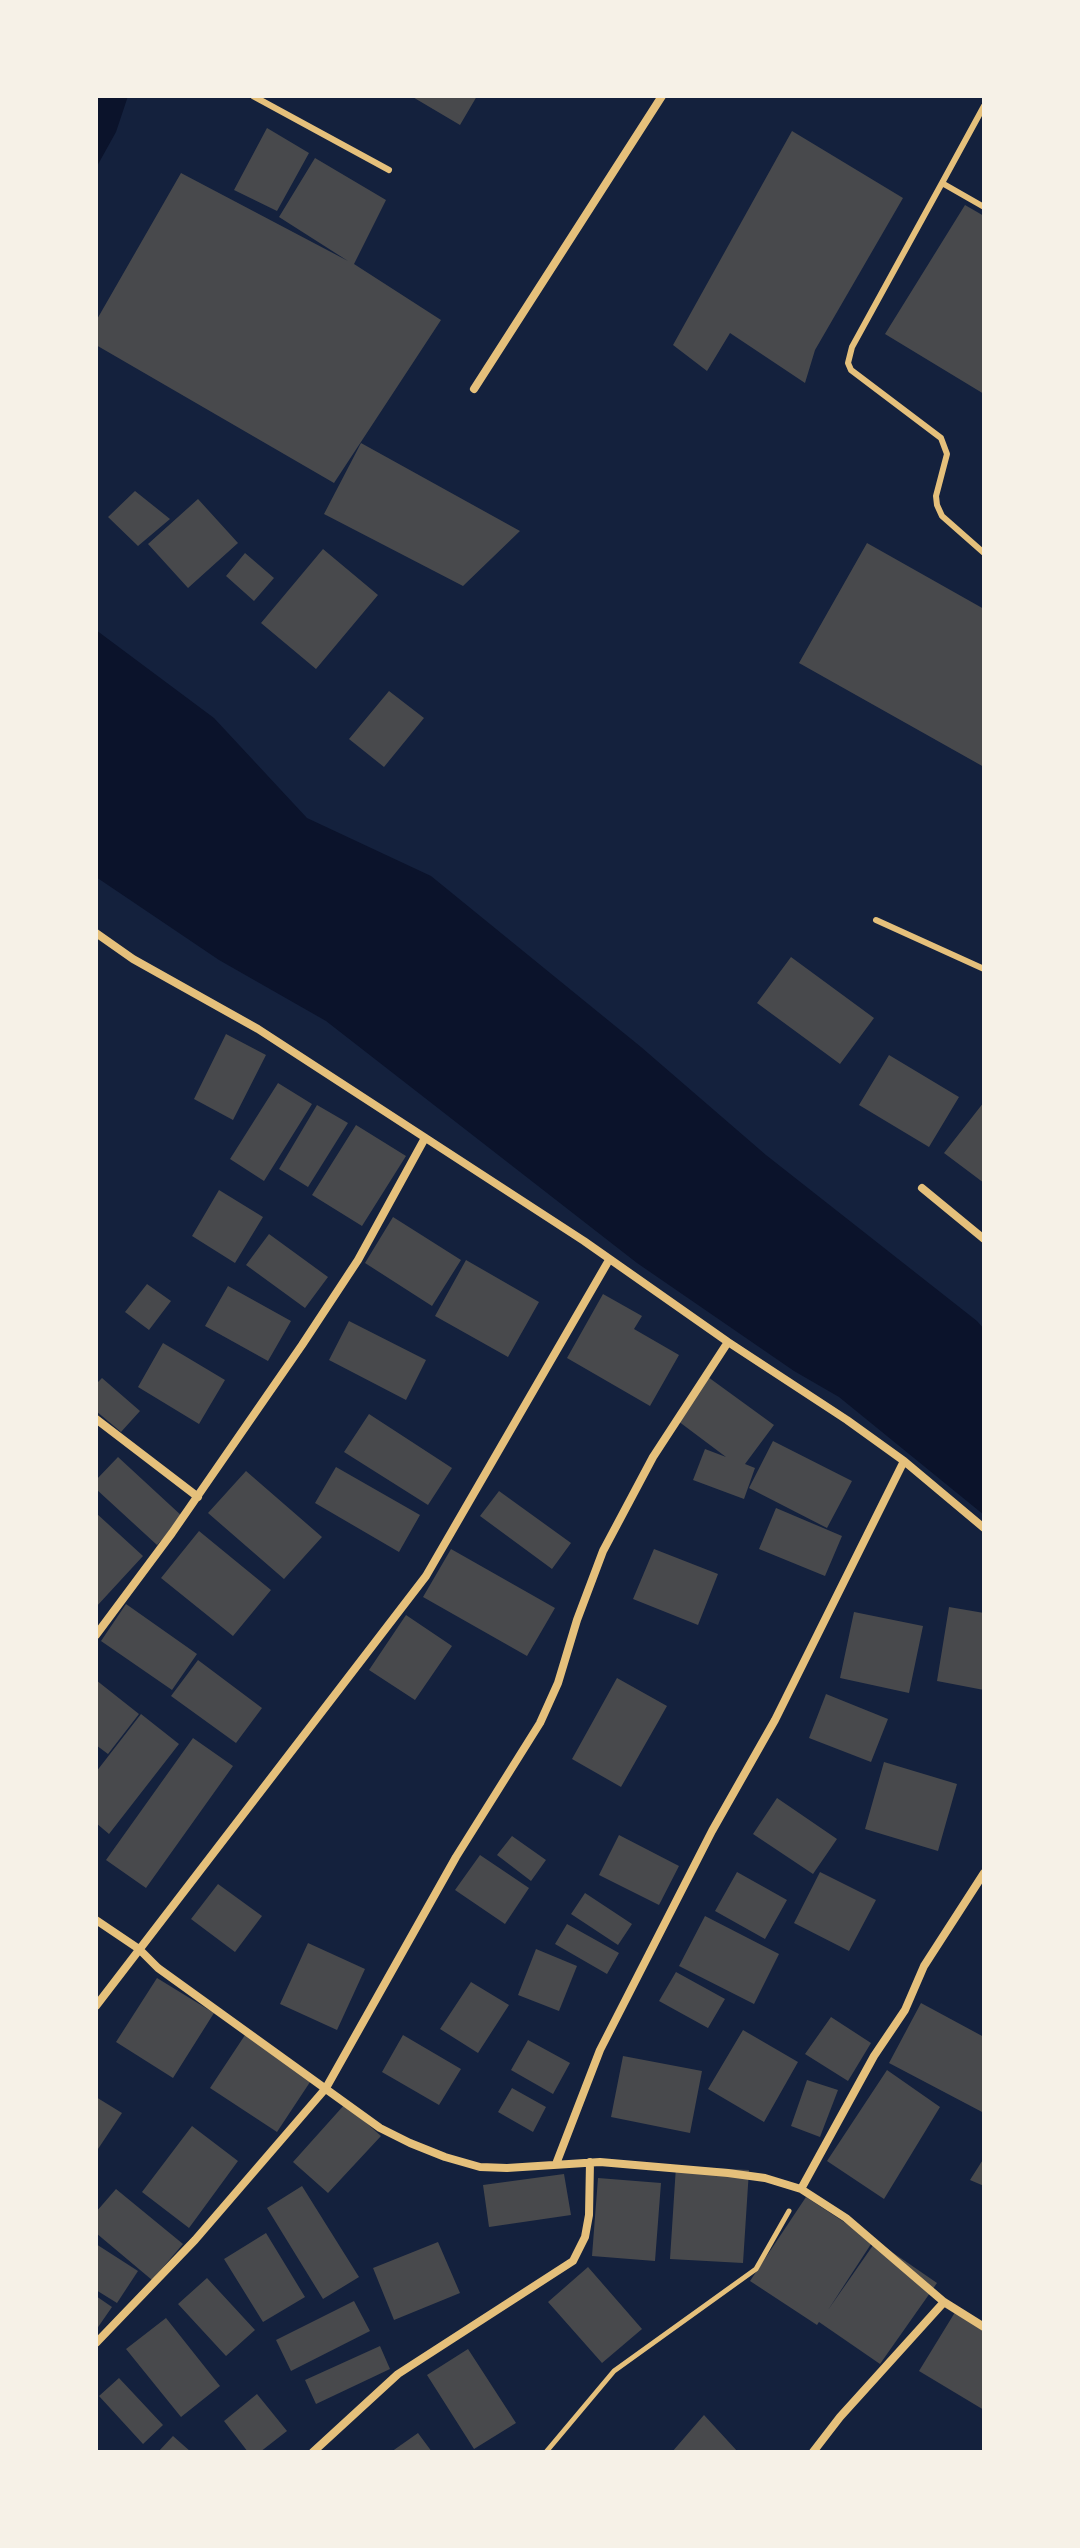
<!DOCTYPE html>
<style>
body{margin:0}
#map{position:relative;width:1080px;height:2548px;overflow:hidden;background:#14213d;font-family:"DejaVu Sans",sans-serif}
canvas{display:block}
.frame{position:absolute;inset:0;border:98px solid #f6f1e7;pointer-events:none}
</style>
<div id="map">
<canvas width="1080" height="2548"></canvas>
<div class="frame"></div>
</div>
<script>
const context = document.querySelector('canvas').getContext('2d');
context.lineJoin = 'round';
function fill(path, color) { context.fillStyle = color; context.fill(path, 'evenodd'); }
const shape = rows => new Path2D(rows.map(r => 'M' + r).join(''));
function trace(path, color, width, dash) { context.strokeStyle = color; context.lineWidth = width; context.lineCap = dash ? 'butt' : 'round'; context.setLineDash(dash || []); context.stroke(path); }
const water = shape([
 [96,96,128,96,116,132,96,168],
 [96,630,214,718,307,818,431,876,641,1047,766,1155,977,1321,984,1329,984,1515,839,1397,794,1371,637,1263,326,1021,219,960,96,877]
]);
const building = shape([
 [411,96,477,96,460,125],
 [267,128,309,153,277,211,234,190],
 [792,131,903,198,815,350,805,383,730,333,707,371,673,345],
 [315,158,386,200,354,264,441,320,334,483,96,345,96,321,181,173,348,261,279,217],
 [965,205,984,216,984,394,885,334],
 [361,443,520,531,463,586,324,514],
 [135,491,170,519,138,546,108,517],
 [198,499,238,543,188,588,148,544],
 [867,543,984,609,984,767,799,663],
 [323,549,378,595,316,669,261,623],
 [245,553,274,578,254,601,226,576],
 [389,691,424,718,384,767,349,739],
 [791,957,874,1018,840,1064,757,1003],
 [226,1034,266,1055,233,1120,194,1099],
 [889,1055,959,1097,929,1147,859,1105],
 [278,1083,312,1104,264,1181,230,1159],
 [984,1102,984,1183,944,1153],
 [317,1105,348,1123,308,1187,279,1169],
 [356,1125,406,1156,362,1226,312,1195],
 [219,1190,263,1217,235,1263,192,1236],
 [393,1217,461,1260,432,1306,365,1263],
 [269,1234,328,1277,305,1308,246,1265],
 [466,1260,539,1302,508,1357,435,1316],
 [147,1284,171,1301,149,1330,125,1312],
 [228,1286,291,1321,268,1361,205,1326],
 [603,1294,642,1316,634,1329,679,1355,650,1406,567,1358],
 [349,1321,426,1360,406,1400,329,1360],
 [163,1343,225,1380,199,1424,138,1387],
 [708,1377,774,1425,745,1464,755,1468,744,1499,693,1480,705,1449,726,1457,678,1421],
 [102,1378,140,1411,121,1432,96,1411,96,1384],
 [369,1414,452,1468,428,1505,344,1452],
 [773,1441,852,1481,827,1528,749,1488],
 [118,1457,183,1517,157,1545,96,1489,96,1480],
 [336,1467,420,1515,399,1552,315,1503],
 [246,1471,322,1537,284,1579,208,1513],
 [499,1491,571,1543,552,1569,480,1516],
 [776,1508,842,1536,825,1576,759,1549],
 [96,1513,143,1556,96,1607],
 [199,1531,271,1590,233,1636,161,1578],
 [451,1549,555,1608,527,1656,423,1597],
 [654,1549,718,1574,698,1625,633,1599],
 [126,1604,197,1654,172,1690,101,1641],
 [949,1607,984,1613,984,1690,937,1681],
 [854,1612,923,1626,909,1693,840,1678],
 [406,1615,452,1646,415,1700,369,1670],
 [198,1660,262,1708,236,1743,171,1696],
 [617,1678,667,1706,621,1787,572,1759],
 [96,1680,139,1714,108,1754,96,1745],
 [826,1694,888,1719,871,1762,809,1738],
 [141,1714,179,1744,109,1834,96,1823,96,1772],
 [193,1738,233,1766,146,1888,106,1860],
 [884,1762,957,1784,938,1851,865,1829],
 [777,1798,837,1839,813,1874,753,1834],
 [619,1835,679,1866,659,1905,599,1875],
 [512,1836,546,1860,531,1881,497,1855],
 [480,1855,529,1888,505,1924,455,1890],
 [737,1872,787,1900,765,1939,715,1911],
 [820,1872,876,1900,849,1951,794,1923],
 [218,1884,262,1916,235,1952,191,1919],
 [585,1893,632,1924,618,1945,571,1914],
 [705,1916,779,1954,754,2004,679,1966],
 [567,1924,619,1953,607,1974,555,1944],
 [308,1943,365,1969,337,2030,280,2004],
 [536,1949,577,1966,559,2011,518,1995],
 [676,1972,725,1999,708,2028,659,2001],
 [157,1978,214,2013,173,2078,116,2042],
 [471,1982,509,2005,478,2053,440,2029],
 [921,2003,984,2037,984,2113,889,2063],
 [831,2017,871,2043,848,2081,805,2054],
 [743,2030,798,2062,764,2122,708,2089],
 [247,2032,314,2076,277,2132,210,2088],
 [403,2035,461,2069,439,2105,382,2072],
 [528,2040,570,2063,553,2094,511,2070],
 [623,2056,702,2071,690,2133,611,2117],
 [887,2070,940,2107,884,2199,827,2161],
 [807,2080,838,2090,820,2137,791,2126],
 [512,2088,546,2107,533,2132,498,2112],
 [96,2097,122,2113,96,2152],
 [345,2104,381,2136,328,2193,293,2162],
 [192,2126,238,2161,189,2228,142,2192],
 [984,2158,984,2186,970,2180],
 [676,2166,749,2170,743,2263,670,2259],
 [564,2174,571,2215,489,2227,483,2185],
 [598,2178,661,2183,655,2261,592,2256],
 [302,2186,359,2277,323,2299,267,2208],
 [116,2189,183,2244,152,2280,96,2233,96,2212],
 [806,2197,873,2241,828,2310,876,2241,937,2283,880,2364,819,2322,817,2325,750,2281],
 [266,2233,305,2297,263,2322,224,2259],
 [438,2242,460,2293,394,2320,373,2268],
 [96,2244,138,2271,117,2303,96,2290],
 [588,2267,642,2329,602,2363,548,2302],
 [207,2278,255,2330,226,2356,178,2304],
 [96,2296,112,2307,96,2330],
 [354,2301,370,2331,291,2371,276,2340],
 [957,2309,984,2325,984,2410,919,2371],
 [166,2318,220,2386,181,2417,126,2349],
 [380,2346,390,2369,316,2404,305,2380],
 [468,2349,516,2423,474,2449,427,2375],
 [119,2378,163,2425,143,2444,99,2396],
 [257,2394,287,2431,260,2452,248,2452,224,2421],
 [704,2415,738,2452,672,2452],
 [418,2433,432,2452,391,2452],
 [173,2436,191,2452,158,2452]
]);
const path = shape([
 [546,2452,614,2371,756,2269,789,2211]
]);
const service = shape([
 [253,96,389,170],
 [984,106,942,183,984,207],
 [942,183,852,347,848,363,851,370,941,438,947,454,936,496,937,505,942,516,984,553],
 [876,920,984,969]
]);
const minor = shape([
 [474,389,662,96],
 [96,933,133,959,258,1029,584,1241,728,1342,847,1420,904,1461,984,1528],
 [922,1188,984,1239],
 [96,1419,198,1497],
 [96,1635,172,1533,302,1345,358,1260,425,1138],
 [96,1920,139,1949,158,1968,380,2128,410,2143,445,2157,480,2167,507,2168,600,2162,728,2173,765,2178,801,2189,846,2218,944,2302,984,2327],
 [96,2006,426,1576,609,1260],
 [556,2164,600,2050,712,1831,775,1720,904,1461],
 [801,2189,874,2056,905,2010,924,1966,984,1873],
 [96,2343,195,2240,326,2088,456,1857,540,1723,558,1683,577,1620,603,1551,653,1457,728,1342],
 [313,2452,398,2374,573,2261,585,2237,589,2215,590,2162],
 [813,2452,840,2417,944,2302]
]);
fill(water, '#0b132b');
fill(building, '#48494c');
trace(path, '#e5c07b', 5);
trace(service, '#e5c07b', 6);
trace(minor, '#e5c07b', 8);
</script>
